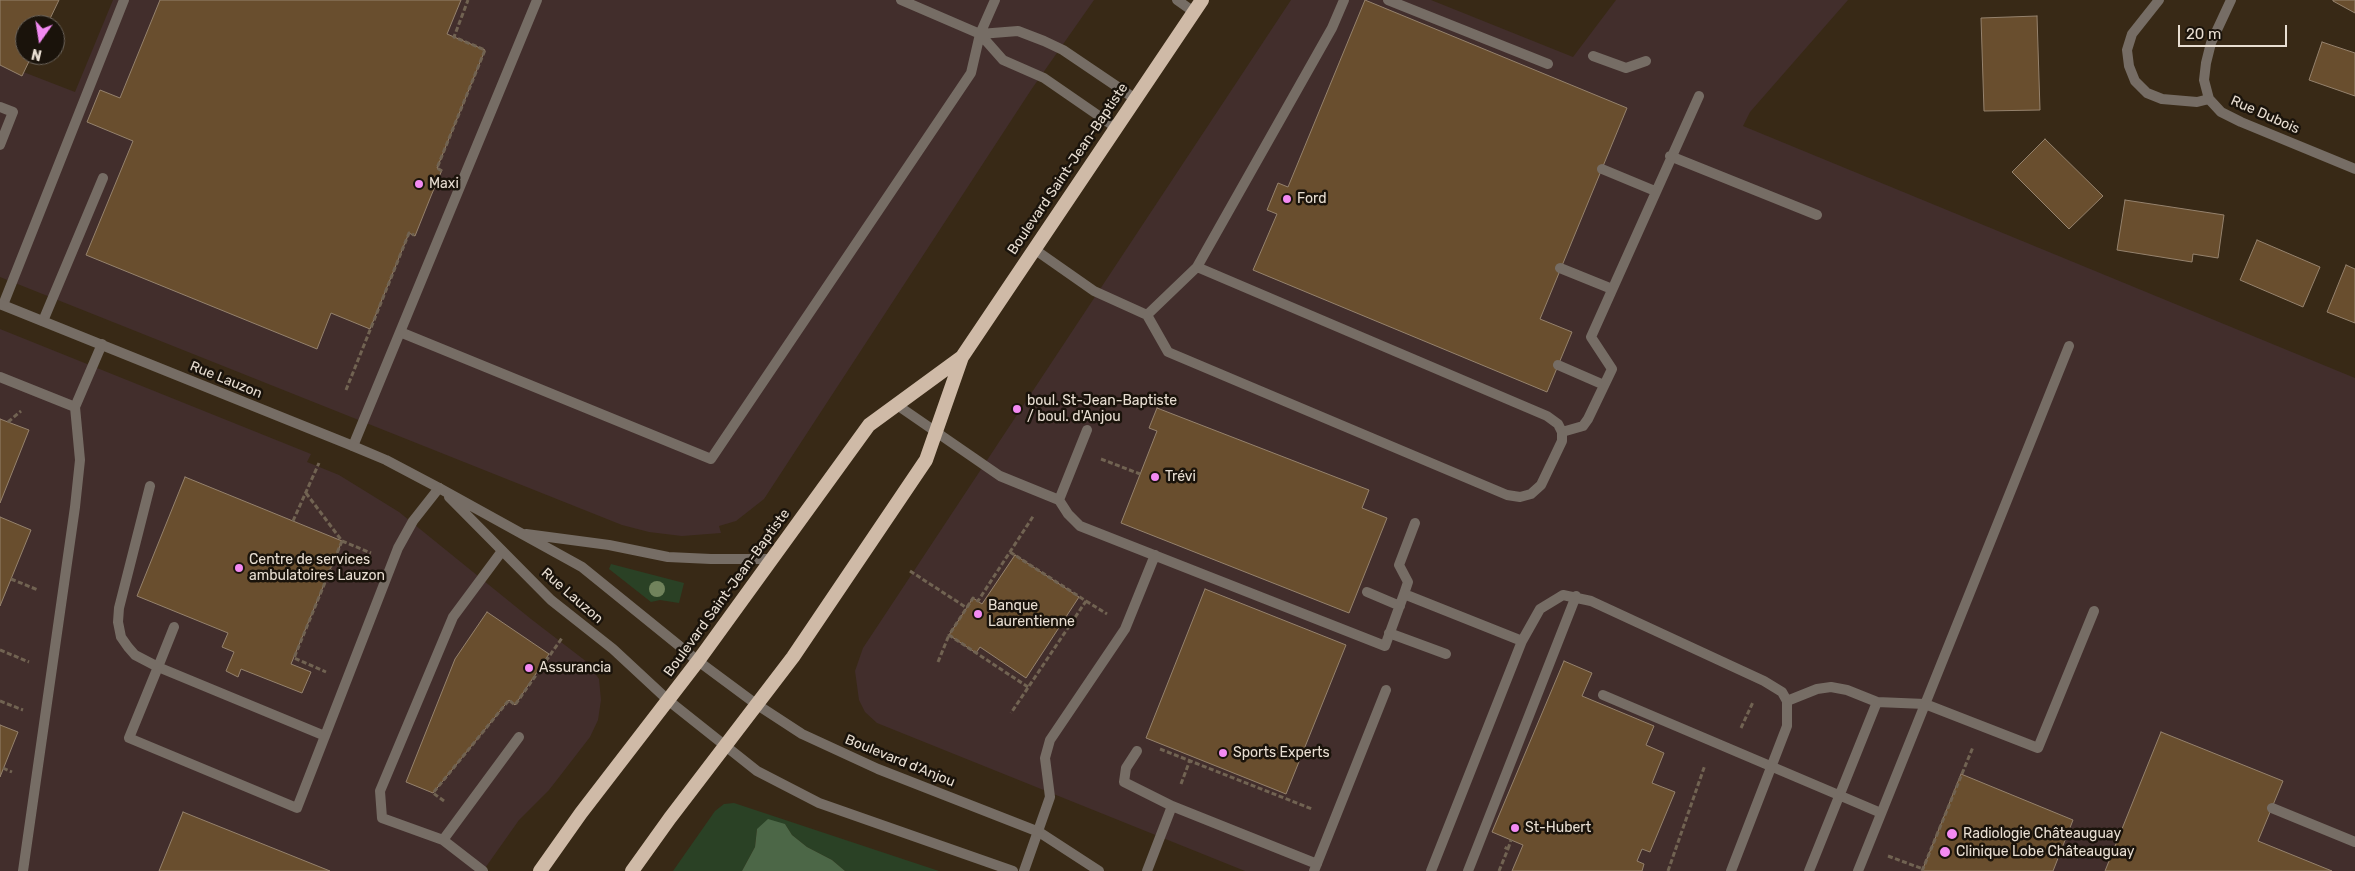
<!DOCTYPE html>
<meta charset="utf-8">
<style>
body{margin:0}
#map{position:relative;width:2355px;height:871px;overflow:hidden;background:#382916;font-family:Rubik,sans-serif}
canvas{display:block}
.north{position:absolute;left:15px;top:15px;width:50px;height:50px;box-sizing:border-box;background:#1a130b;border:1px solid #6c645b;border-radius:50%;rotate:193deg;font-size:14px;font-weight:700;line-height:20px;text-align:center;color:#e8ded2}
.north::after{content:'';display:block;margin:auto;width:18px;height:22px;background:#f38af2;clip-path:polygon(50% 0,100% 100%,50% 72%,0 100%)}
.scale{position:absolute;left:2178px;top:25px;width:109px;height:22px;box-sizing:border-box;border:2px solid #e8ded2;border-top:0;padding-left:6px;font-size:15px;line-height:18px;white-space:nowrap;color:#e8ded2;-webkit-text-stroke:4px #1a130b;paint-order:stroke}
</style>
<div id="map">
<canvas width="2355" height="871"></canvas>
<div class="north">N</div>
<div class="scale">20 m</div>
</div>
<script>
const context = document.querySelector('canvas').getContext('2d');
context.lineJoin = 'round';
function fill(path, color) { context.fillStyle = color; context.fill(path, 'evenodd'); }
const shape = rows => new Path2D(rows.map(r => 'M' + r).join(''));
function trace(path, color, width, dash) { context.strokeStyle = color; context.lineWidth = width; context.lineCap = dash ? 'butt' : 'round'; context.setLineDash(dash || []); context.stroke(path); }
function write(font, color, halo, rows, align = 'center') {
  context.font = font + ' Rubik,sans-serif'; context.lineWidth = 5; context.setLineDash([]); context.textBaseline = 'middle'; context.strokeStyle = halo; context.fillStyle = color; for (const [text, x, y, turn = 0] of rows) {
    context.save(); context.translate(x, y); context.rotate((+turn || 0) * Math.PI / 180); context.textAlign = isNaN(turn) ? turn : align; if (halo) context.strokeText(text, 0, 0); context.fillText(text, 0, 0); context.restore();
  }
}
const commercial = shape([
 [113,0,1094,0,1031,90,764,499,736,521,719,526,721,533,682,536,649,532,622,525,0,277,0,63,75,92],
 [1291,0,1431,0,1573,57,1616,0,1848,0,1750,112,1743,126,2355,378,2355,871,1245,871,877,723,865,712,859,700,855,671,863,648],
 [0,329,311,454,307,462,339,475,399,512,531,619,587,662,599,679,601,700,598,720,590,737,563,772,549,790,519,820,483,871,0,871]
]);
const green = shape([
 [611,564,684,583,679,603,660,600,651,602,609,569],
 [734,803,939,871,845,871,832,860,807,847,792,835,785,824,757,829,755,847,742,871,673,871,715,811,724,804]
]);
const forest = shape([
 [768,819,785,824,792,835,807,847,832,860,845,871,742,871,755,847,757,829]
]);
const building = shape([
 [0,0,59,0,47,25,25,25,25,55,32,55,22,76,0,65,0,0],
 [160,0,461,0,447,34,485,50,437,168,442,170,431,196,415,236,409,233,370,329,331,313,317,349,86,255,133,141,87,122,100,90,120,98,160,0],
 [1365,0,1627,108,1540,319,1572,332,1547,392,1253,270,1277,214,1267,210,1278,183,1288,187,1365,0],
 [2333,0,2355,0,2355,13,2333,1,2333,0],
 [2037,16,2040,110,1984,111,1981,18,2037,16],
 [2322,42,2355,53,2355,96,2309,80,2322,42],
 [2045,139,2103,196,2069,229,2012,172,2045,139],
 [2125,200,2224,215,2218,258,2193,254,2192,262,2117,250,2125,200],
 [2257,240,2320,267,2303,307,2240,280,2257,240],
 [2346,265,2355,269,2355,323,2327,312,2346,265],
 [1157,408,1369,490,1362,508,1387,518,1349,613,1121,523,1157,431,1149,428,1157,408],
 [0,419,29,430,0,503,0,419],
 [185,477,342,541,291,664,311,672,302,693,241,669,238,677,226,671,234,652,222,647,228,633,137,596,185,477],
 [0,517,31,530,0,606,0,517],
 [1015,555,1079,597,1026,678,980,647,976,653,949,635,973,598,982,604,1015,555],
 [1205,589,1346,645,1286,794,1146,738,1205,589],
 [487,612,549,654,515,705,509,700,433,793,406,782,455,659,487,612],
 [1564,661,1592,673,1582,696,1654,726,1646,745,1664,753,1652,783,1675,792,1650,852,1642,849,1637,861,1644,864,1642,871,1512,871,1523,845,1492,832,1564,661],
 [0,725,18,732,0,777,0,725],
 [2161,732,2283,781,2258,841,2332,871,2105,871,2161,732],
 [1961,774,2073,820,2053,871,1922,871,1961,774],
 [183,812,330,871,159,871,183,812]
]);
const path = shape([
 [442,171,437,168,485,50,454,37,468,0],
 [346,390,409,233,414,235],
 [8,422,21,411],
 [1101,459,1140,474],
 [306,493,342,541,294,658,326,672],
 [293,521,319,463],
 [342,541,371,553],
 [1010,552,1086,601,1011,713],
 [910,571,967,608],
 [11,579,38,590],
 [1086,601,1107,614],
 [0,650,29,662],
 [938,662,949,635],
 [1028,687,949,635,973,598,978,601,1034,515],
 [0,701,23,710],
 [1741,728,1753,702],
 [1160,749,1312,809],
 [3,768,12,772],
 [1181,784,1190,760],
 [444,801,433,793,509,700,515,705,562,638],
 [1508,849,1511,840],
 [1888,856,1923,869],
 [1499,871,1508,849,1504,847],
 [1668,871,1705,765],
 [1922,871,1973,747]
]);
const service = shape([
 [901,0,980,34,1003,60,1044,78,1115,127],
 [1177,0,1194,12],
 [1388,0,1548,64],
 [980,34,1018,31,1044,41,1063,50,1134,98],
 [1593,56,1626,68,1646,61],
 [0,107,13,112,0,145],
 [1670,156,1817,215],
 [1602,169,1655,191],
 [1034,249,1094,291,1147,315,1168,352,1507,495,1520,497,1531,494,1541,485,1562,441,1562,432,1558,424,1547,416,1197,267],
 [1560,268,1612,289],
 [3,305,124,0],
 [1147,315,1197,267,1332,28,1344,0],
 [43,321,103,178],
 [400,332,711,459,971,73,980,34,995,0],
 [1558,365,1604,385],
 [0,377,75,407,102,344],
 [897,405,1000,476,1059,500,1087,430],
 [1562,432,1583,426,1588,419,1612,369,1591,337,1699,96],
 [353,446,537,0],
 [150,486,119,608,118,622,121,637,128,647,135,655,158,667,174,627],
 [1059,500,1068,514,1080,526,1385,646,1404,594,1522,641],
 [1367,592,1400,606],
 [1404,594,1408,582,1399,565,1415,523],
 [1389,633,1446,654],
 [1603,695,1881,813],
 [1787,701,1817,689,1831,687,1847,690,1877,702,1925,704,2038,748,2094,611],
 [325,736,158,667,129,738,297,808,398,548,413,521,439,488],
 [1137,751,1126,768,1124,782,1172,806],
 [2272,808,2355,842],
 [443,840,382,818,380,791,453,617,502,551],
 [23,871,75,507,80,460,75,407],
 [483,871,443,840,519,737],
 [1024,871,1050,797,1045,758,1050,740,1125,629,1155,555],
 [1147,871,1172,806,1317,864],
 [1314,871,1386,690],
 [1431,871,1522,641,1540,609,1563,595,1591,601,1764,681,1782,692,1787,701,1787,726,1731,871],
 [1468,871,1576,596],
 [1809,871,1877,702],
 [1858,871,2069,346]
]);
const minor = shape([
 [2159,0,2132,34,2127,50,2129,66,2135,81,2147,93,2162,99,2197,102,2209,99],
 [2231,0,2211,43,2206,63,2204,80,2209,99,2221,112,2241,122,2355,169],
 [0,304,348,444,386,460,439,488]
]);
const tertiary = shape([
 [439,488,582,567,698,661,756,704,802,734,878,769,1039,832,1099,871],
 [449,497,551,600,613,649,669,701,757,771,819,803,1013,871],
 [526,534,609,545,668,557,711,559,773,559]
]);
const trunk = shape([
 [540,871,581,813,698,661,869,425,962,357],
 [632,871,670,818,793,657,926,460,962,357,1202,0]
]);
const trees = [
 [657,589]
];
const markers = [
 [419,184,5,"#f38af2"],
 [1287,199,5,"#f38af2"],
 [1017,409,5,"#f38af2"],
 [1155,477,5,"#f38af2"],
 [239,568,5,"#f38af2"],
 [978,614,5,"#f38af2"],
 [529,668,5,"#f38af2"],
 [1223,753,5,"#f38af2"],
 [1515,828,5,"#f38af2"],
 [1952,834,6,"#f38af2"],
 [1945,852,6,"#f38af2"]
];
const streetNames = [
 ["Rue Dubois",2265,115,24],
 ["Boulevard Saint-Jean-Baptiste",1068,169,-56],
 ["Rue Lauzon",226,380,22],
 ["Boulevard Saint-Jean-Baptiste",727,593,-54],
 ["Rue Lauzon",572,596,41],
 ["Boulevard d'Anjou",900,761,22]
];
const poiNames = [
 ["Maxi",429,184],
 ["Ford",1297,199],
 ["boul. St-Jean-Baptiste",1027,401],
 ["/ boul. d'Anjou",1027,417],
 ["Trévi",1165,477],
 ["Centre de services",249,560],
 ["ambulatoires Lauzon",249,576],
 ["Banque",988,606],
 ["Laurentienne",988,622],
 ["Assurancia",539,668],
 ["Sports Experts",1233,753],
 ["St-Hubert",1525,828],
 ["Radiologie Châteauguay",1963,834],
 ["Clinique Lobe Châteauguay",1956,852]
];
fill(commercial, '#422e2c');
fill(green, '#2a4125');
fill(forest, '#4c6747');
fill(building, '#694e2e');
trace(building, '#95826d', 1);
trace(path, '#716352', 3, [5, 2.5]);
trace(service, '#766d65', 10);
trace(minor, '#766d65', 10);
trace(tertiary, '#766d65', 10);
trace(trunk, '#cfbaa7', 14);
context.fillStyle = '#71835c';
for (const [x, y] of trees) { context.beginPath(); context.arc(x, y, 8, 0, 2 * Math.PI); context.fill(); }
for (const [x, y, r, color] of markers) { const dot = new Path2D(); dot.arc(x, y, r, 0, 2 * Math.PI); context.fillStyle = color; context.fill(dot); trace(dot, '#1a130b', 2); }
write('14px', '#e8ded2', '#1a130b', streetNames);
write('14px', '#e8ded2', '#1a130b', poiNames, 'left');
</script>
